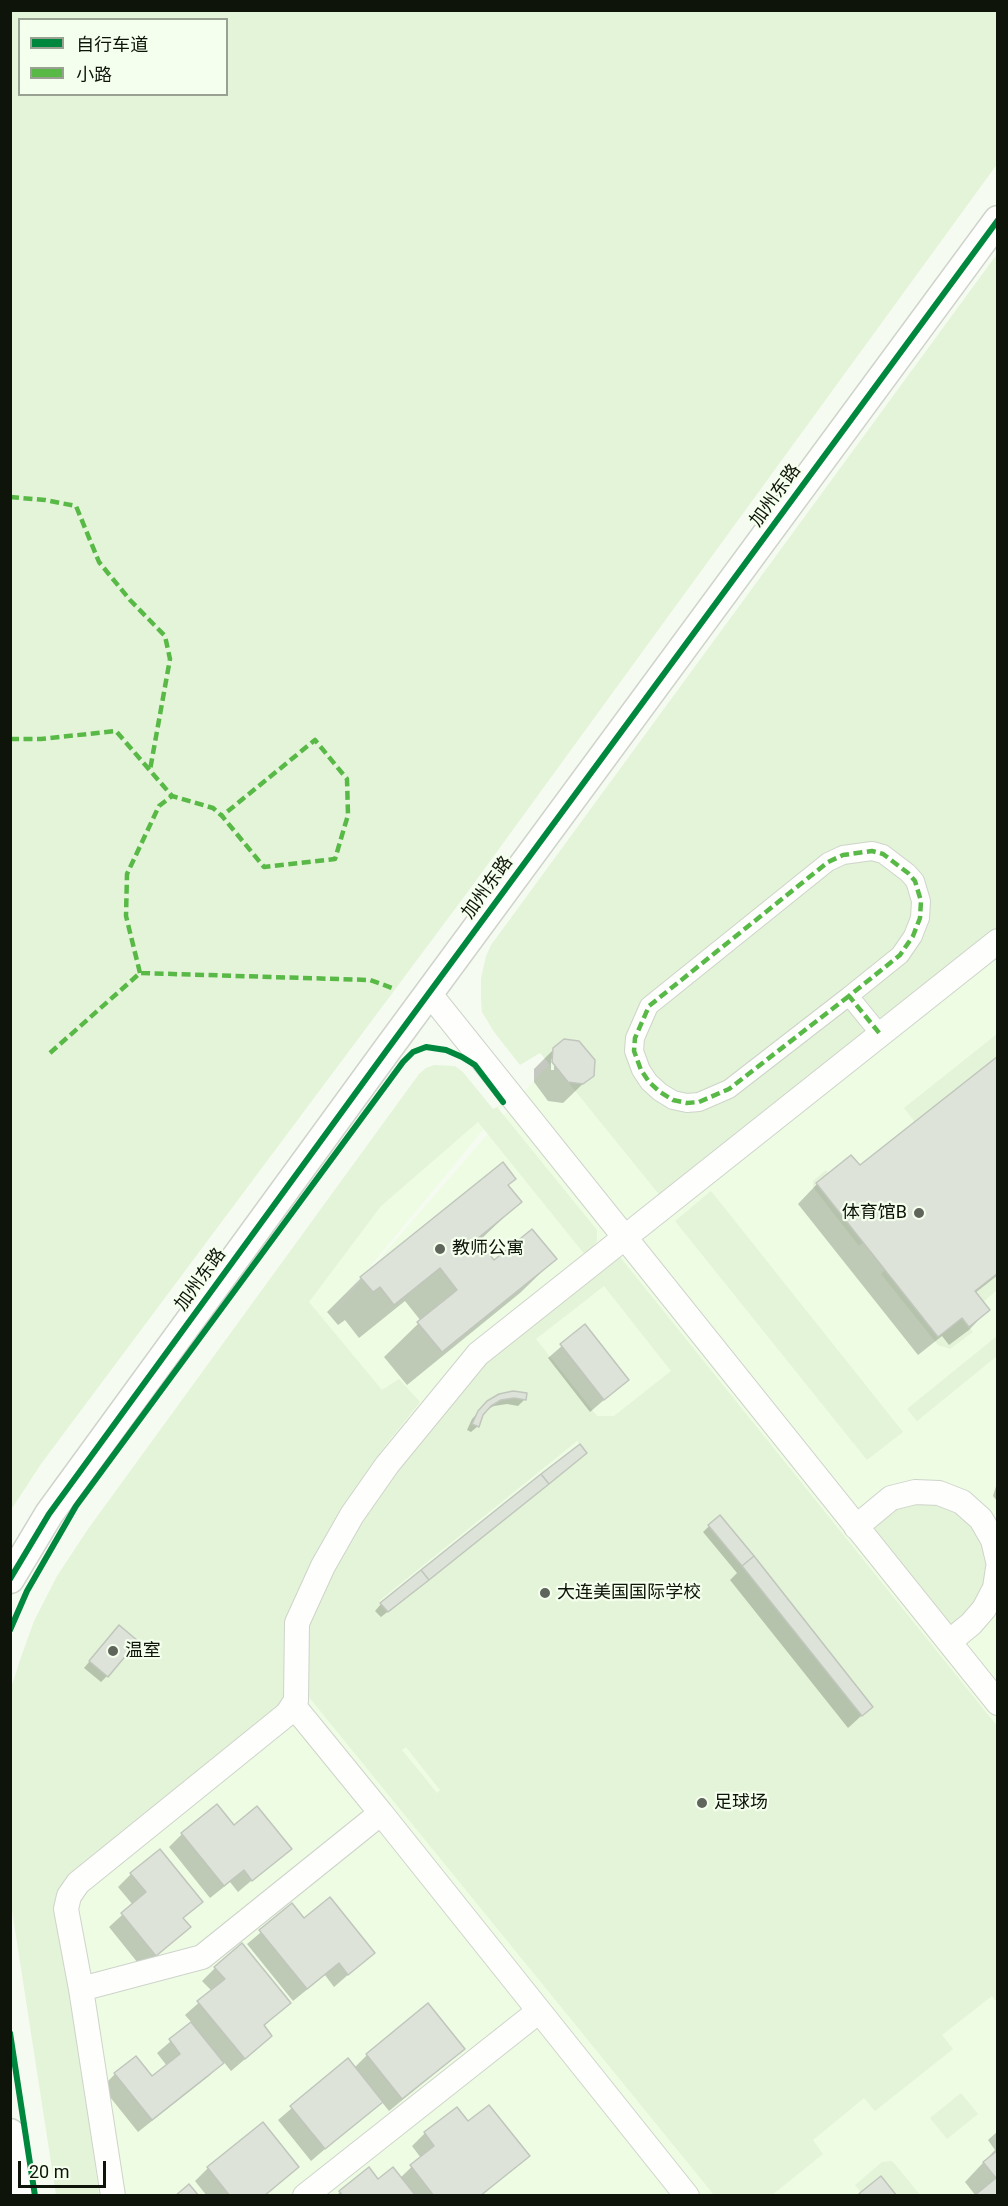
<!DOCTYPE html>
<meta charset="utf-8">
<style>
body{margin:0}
#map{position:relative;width:1008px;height:2206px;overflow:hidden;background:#f6fbf2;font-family:Roboto,"Noto Sans SC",sans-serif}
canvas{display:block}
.frame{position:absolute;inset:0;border:12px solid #0e140a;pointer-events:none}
.legend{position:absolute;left:18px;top:18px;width:210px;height:78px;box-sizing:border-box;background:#f5ffee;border:2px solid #99a193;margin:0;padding:8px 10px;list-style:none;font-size:18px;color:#0e140a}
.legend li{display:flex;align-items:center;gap:12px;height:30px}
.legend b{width:30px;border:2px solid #99a193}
.scale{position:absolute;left:18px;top:2161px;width:88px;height:27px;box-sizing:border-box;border:3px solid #0e140a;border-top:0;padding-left:8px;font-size:18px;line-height:21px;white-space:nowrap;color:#0e140a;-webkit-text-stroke:4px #f5ffee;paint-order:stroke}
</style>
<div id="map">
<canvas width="1008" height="2206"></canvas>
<div class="frame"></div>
<ul class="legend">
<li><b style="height:8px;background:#00873e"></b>自行车道</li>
<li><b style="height:8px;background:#58b947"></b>小路</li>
</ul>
<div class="scale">20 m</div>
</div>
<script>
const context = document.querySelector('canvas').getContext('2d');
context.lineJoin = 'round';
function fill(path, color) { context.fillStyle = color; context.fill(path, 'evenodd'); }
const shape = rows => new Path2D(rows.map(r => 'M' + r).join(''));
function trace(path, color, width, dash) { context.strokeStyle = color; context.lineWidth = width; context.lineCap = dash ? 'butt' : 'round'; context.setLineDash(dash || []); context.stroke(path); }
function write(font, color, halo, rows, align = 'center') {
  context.font = font + ' Roboto,"Noto Sans SC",sans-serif'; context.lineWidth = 4.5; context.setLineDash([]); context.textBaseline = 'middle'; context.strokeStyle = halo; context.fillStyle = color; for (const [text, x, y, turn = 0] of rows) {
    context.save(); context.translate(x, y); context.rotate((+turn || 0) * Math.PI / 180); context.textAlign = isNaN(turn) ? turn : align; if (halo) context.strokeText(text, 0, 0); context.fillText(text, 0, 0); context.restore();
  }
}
const built = shape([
 [997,929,997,2195,83,2196,65,1642,443,1110,478,1121,512,1095,317,1331,543,1070,552,1062,553,1048,564,1039,579,1041,692,1173]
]);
const green = shape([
 [11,10,997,11,998,163,464,897,41,1464,11,1510],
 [20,20,226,20,226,94,20,94],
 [997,254,997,929,662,1198,568,1082,583,1084,594,1076,595,1060,579,1041,564,1039,550,1065,540,1053,520,1065,494,1032,482,1012,481,1000,481,978,486,956,491,945],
 [997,1034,997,1056,915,1122,904,1108],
 [434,1065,455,1066,463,1072,493,1109,497,1107,597,1230,597,1241,586,1256,478,1122,381,1206,309,1302,382,1390,399,1379,420,1402,384,1447,343,1509,309,1568,297,1593,288,1621,289,1697,60,1908,99,2195,56,2195,11,1904,10,1691,21,1657,34,1621,57,1576,88,1529,419,1074,426,1068],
 [826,1170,863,1242,859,1246,813,1187,813,1181],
 [711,1191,903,1432,867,1460,675,1221],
 [620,1257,997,1726,997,2002,992,1996,942,2035,953,2049,875,2111,864,2098,813,2140,823,2154,772,2195,714,2195,304,1691,305,1622,344,1549,381,1492,486,1363],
 [604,1286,671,1371,614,1416,597,1416,536,1339],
 [577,1441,587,1453,387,1612,379,1601],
 [720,1515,873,1707,863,1716,708,1525],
 [406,1747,440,1790,437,1793,402,1750],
 [885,1270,962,1318,973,1332,950,1349,938,1345,881,1274],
 [997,1273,997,1290,983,1302,975,1291],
 [997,1336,997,1356,917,1421,907,1409],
 [891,1498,962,1502,997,1568,949,1642,856,1527],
 [961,2093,978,2114,947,2139,930,2118],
 [891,2161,894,2163,920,2195,897,2195,881,2176,861,2192,855,2185,882,2162]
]);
const shadow = shape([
 [554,1049,592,1075,563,1103,548,1101,534,1082,534,1069],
 [551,1059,554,1059,554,1070,551,1070],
 [998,1058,998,1275,975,1293,988,1310,969,1330,949,1345,942,1336,918,1355,798,1204,817,1184,860,1168],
 [507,1185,520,1202,478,1242,494,1262,555,1259,520,1293,407,1385,384,1357,421,1321,405,1301,359,1338,345,1320,338,1325,327,1312,361,1278],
 [585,1326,627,1380,590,1412,548,1358],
 [525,1395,524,1400,518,1406,507,1404,494,1406,484,1411,478,1426,471,1432,467,1430,472,1419,488,1402],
 [998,1480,998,1502,993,1496],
 [541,1490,381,1617,375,1611,381,1604],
 [709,1526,871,1707,848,1728,730,1580,737,1573,703,1532],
 [113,1633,107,1676,101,1682,84,1668],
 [233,1827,290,1848,238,1892,230,1882,210,1898,169,1847,182,1834],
 [131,1874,201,1902,182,1919,189,1927,142,1968,109,1927,133,1905,118,1887],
 [292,1906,304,1920,373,1953,334,1987,325,1975,293,2001,247,1944],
 [215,1968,289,2003,263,2027,270,2036,257,2049,231,2071,223,2061,209,2076,138,2132,102,2087,115,2074,152,2078,167,2066,157,2053,192,2023,185,2015,212,1991,202,1981],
 [463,2049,450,2061,389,2111,381,2101,311,2161,278,2120,347,2061,354,2068,367,2055],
 [456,2109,468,2123,528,2156,481,2196,336,2196,340,2192,400,2178,421,2158,412,2146,425,2133],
 [998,2131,998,2196,976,2196,965,2182,995,2150,988,2140],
 [297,2167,265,2196,207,2196,195,2181,208,2168]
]);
const building = shape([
 [564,1039,579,1041,595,1060,594,1076,583,1084,568,1082,552,1062,553,1048,564,1039],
 [998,1056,998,1273,975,1291,990,1310,969,1327,962,1318,938,1337,816,1183,851,1155,860,1165,998,1056],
 [503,1162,516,1179,508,1185,522,1202,477,1239,494,1260,532,1229,557,1259,442,1352,417,1322,457,1290,440,1268,394,1305,380,1287,373,1292,360,1277,503,1162],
 [585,1324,629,1380,604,1400,560,1344,585,1324],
 [513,1391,527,1393,526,1400,514,1398,501,1400,491,1406,483,1415,479,1427,472,1424,478,1411,487,1401,499,1394,513,1391],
 [580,1444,587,1453,549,1484,541,1474,580,1444],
 [541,1474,549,1484,429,1580,421,1570,541,1474],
 [720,1515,754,1556,742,1566,708,1525,720,1515],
 [754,1556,873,1707,862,1716,742,1566,754,1556],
 [421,1570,429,1580,388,1612,380,1603,421,1570],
 [119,1625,138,1641,108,1677,89,1661,119,1625],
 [217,1804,234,1825,257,1806,292,1849,252,1881,244,1870,224,1886,181,1833,217,1804],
 [160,1849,203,1902,183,1918,191,1927,156,1956,121,1913,146,1892,130,1873,160,1849],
 [330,1897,375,1953,348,1975,339,1963,307,1989,259,1930,292,1903,304,1918,330,1897],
 [242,1943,291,2003,264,2025,272,2036,245,2059,197,2001,225,1979,214,1967,242,1943],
 [428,2003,465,2049,402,2099,366,2054,428,2003],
 [191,2022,224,2063,152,2120,114,2073,136,2056,152,2076,180,2054,169,2039,191,2022],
 [348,2058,383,2102,325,2149,290,2106,348,2058],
 [489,2105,530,2156,480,2196,434,2196,410,2165,434,2146,424,2132,457,2107,468,2121,489,2105],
 [263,2122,299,2167,264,2196,230,2196,207,2167,263,2122],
 [998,2150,998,2196,974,2196,996,2178,983,2162,998,2150],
 [369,2167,378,2179,393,2167,416,2196,343,2196,339,2191,369,2167],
 [881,2176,897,2196,857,2196,861,2192,881,2176],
 [189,2184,199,2196,175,2196,189,2184]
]);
const pedestrian = shape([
 [849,996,729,1089,699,1102,687,1103,673,1100,660,1092,649,1082,641,1070,634,1051,635,1038,649,1006,828,862,843,855,872,851,883,854,908,873,915,881,921,901,920,918,913,936,900,955,849,996,880,1034]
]);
const minor = shape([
 [429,993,998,1703],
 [856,1527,891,1498,915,1492,939,1493,962,1502,981,1519,993,1540,998,1561],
 [949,1642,971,1624,984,1609,995,1588,998,1568],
 [293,1705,381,1813],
 [81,1989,202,1957,381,1813,687,2196],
 [113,2196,81,1989,66,1909,69,1896,78,1883,287,1714,296,1701,297,1623,323,1566,352,1515,387,1465,478,1354,998,941],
 [305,2196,539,2011]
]);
const tertiary = shape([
 [10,1579,49,1514,387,1050,998,220],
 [10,2133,20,2196]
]);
const quiet = shape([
 [10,497,45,500,76,506,99,562,130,600,165,636,170,659,150,770],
 [10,739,41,739,116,731,172,796,213,808,222,816,264,867,335,859,348,815,347,779,315,740,222,816],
 [140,973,126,916,127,874,159,806,172,796],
 [849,996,729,1089,699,1102,687,1103,673,1100,660,1092,649,1082,641,1070,634,1051,635,1038,649,1006,828,862,843,855,872,851,883,854,908,873,915,881,921,901,920,918,913,936,900,955,849,996,880,1034],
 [50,1053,140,973,370,980,395,989]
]);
const cycleway = shape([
 [10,1579,49,1514,387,1050,998,220],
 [10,1630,27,1591,76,1506,403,1062,413,1052,426,1047,446,1050,462,1057,475,1065,503,1102],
 [10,2033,35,2196]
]);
const markers = [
 [919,1213,6,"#5f655b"],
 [440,1249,6,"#5f655b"],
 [545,1593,6,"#5f655b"],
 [113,1651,6,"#5f655b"],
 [702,1803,6,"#5f655b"]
];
const streetNames = [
 ["加州东路",776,496,-54],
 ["加州东路",488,888,-54],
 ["加州东路",201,1280,-54]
];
const poiNames = [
 ["体育馆B",907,1213,"right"],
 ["教师公寓",452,1249],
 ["大连美国国际学校",557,1593],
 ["温室",125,1651],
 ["足球场",714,1803]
];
fill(built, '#eefce4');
fill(green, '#e4f4d8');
fill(shadow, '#0003');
fill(building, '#dee3da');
trace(building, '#c1c6bd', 1.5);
trace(pedestrian, '#ced4ca', 20);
trace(minor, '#ced4ca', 26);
trace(tertiary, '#ced4ca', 31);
trace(pedestrian, '#fefefd', 18);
trace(minor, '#fefefd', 24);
trace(tertiary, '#fefefd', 28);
trace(quiet, '#58b947', 4.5, [9, 4.5]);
trace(cycleway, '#00873e', 6);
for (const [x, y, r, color] of markers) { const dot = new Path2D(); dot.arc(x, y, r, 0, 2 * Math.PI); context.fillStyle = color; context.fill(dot); trace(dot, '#f5ffee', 2); }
write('18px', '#0e140a', '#f5ffee', streetNames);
write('18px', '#0e140a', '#f5ffee', poiNames, 'left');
</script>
